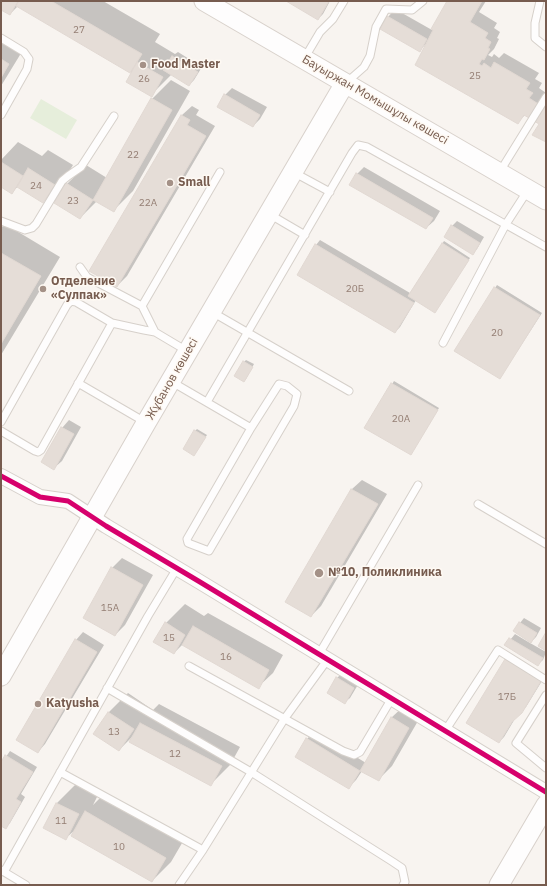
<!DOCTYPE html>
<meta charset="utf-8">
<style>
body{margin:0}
#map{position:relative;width:547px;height:886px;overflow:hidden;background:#f8f4f0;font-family:"IBM Plex Sans",sans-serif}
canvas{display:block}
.frame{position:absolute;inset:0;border:2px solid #775c4f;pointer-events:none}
</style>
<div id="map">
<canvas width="547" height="886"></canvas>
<div class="frame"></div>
</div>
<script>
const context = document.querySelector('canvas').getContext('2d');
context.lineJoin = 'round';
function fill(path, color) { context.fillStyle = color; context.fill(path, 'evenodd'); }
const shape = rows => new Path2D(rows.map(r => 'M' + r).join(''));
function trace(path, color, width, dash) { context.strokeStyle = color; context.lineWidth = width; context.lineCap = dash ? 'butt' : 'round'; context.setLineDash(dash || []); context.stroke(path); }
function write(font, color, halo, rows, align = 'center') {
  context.font = font + ' "IBM Plex Sans",sans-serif'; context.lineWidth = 3; context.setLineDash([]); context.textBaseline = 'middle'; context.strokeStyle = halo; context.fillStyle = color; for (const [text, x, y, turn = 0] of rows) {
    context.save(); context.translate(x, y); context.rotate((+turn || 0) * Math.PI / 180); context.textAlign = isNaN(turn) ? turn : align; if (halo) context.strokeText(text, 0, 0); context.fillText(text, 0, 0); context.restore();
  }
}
const green = shape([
 [41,99,77,120,66,139,30,118]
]);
const shadow = shape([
 [1,1,103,1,160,34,155,42,175,54,178,52,202,67,194,80,189,85,172,74,151,95,132,73,18,6,10,14,1,9],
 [288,1,330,1,323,14,318,19],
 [448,1,486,1,479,12,497,23,494,28,500,32,497,38,499,39,494,49,488,55,492,57,494,54,499,58,504,53,539,73,535,79,542,83,539,88,546,93,546,141,541,124,525,115,517,123,426,44,420,50,388,17,395,9,432,30],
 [1,41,23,50,1,86],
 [171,80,190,91,133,191,114,210,97,201,80,218,67,184,86,165,107,178,152,99],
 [232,88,267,107,260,119,253,126,225,95],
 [192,106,199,110,196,115,215,126,127,276,117,286,90,270,182,115],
 [18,142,42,156,48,150,73,165,62,183,43,202,18,186,12,193,1,186,1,160],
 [364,167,440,211,434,221,426,228,357,174],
 [457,221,484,237,477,249,472,254,452,226],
 [5,224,60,257,1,355,1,228],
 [320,240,410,293,444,241,470,258,435,312,416,300,400,327,395,332,316,245],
 [497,285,542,313,500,378,455,350],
 [246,360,254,364,246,379,244,362],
 [394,381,439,408,411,454,365,428],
 [69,420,81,427,62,461,54,468,62,428],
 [197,429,207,435,196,452,195,431],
 [362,480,387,494,321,606,311,616,286,601,352,489],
 [122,558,153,575,125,625,115,635,112,568],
 [185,604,204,616,208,613,283,655,273,673,258,687,183,644,174,653,166,623],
 [524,618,541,628,536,637,530,643,546,652,543,660,538,664,506,645,515,634,530,643,531,641,520,623],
 [83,632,104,645,45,744,38,752,76,640],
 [510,655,545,676,526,707,516,717,504,737,499,742,506,660],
 [342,673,359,683,350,698,345,702,337,678],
 [128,693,153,710,159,704,240,747,230,765,211,784,133,736,119,750,95,734,109,712],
 [406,704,422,714,392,766,378,780,362,771,356,780,349,787,307,739,314,731,366,763,391,718],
 [10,751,37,767,21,794,25,797,10,823,5,828,1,825,1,764],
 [76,784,98,795,93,805,105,793,185,838,171,862,152,881,75,830,66,838,45,828,57,803]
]);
const building = shape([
 [1,1,18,1,10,15,1,10,1,1],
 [19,1,51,1,142,54,130,73,16,6,19,1],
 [286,1,329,1,318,20,286,1],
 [447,1,482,1,470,22,488,33,485,38,491,42,488,48,490,49,484,60,482,59,479,64,482,66,484,63,491,68,494,62,530,83,526,89,533,93,529,98,546,109,546,142,532,135,539,124,524,115,518,124,415,65,433,30,431,29,447,1],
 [387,16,427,39,420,52,380,29,387,16],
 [172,56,198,72,189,86,163,70,172,56],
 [1,59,9,64,1,78,1,59],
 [137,62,163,77,152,97,126,82,137,62],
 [224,94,260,115,253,127,217,107,224,94],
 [151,98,172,110,114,212,93,200,151,98],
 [181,115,190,120,187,125,206,136,117,287,89,271,181,115],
 [1,162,23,176,12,194,1,187,1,162],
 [28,168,55,185,43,203,17,187,28,168],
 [356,173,433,218,426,229,349,185,356,173],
 [66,183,93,200,80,219,54,203,66,183],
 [451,225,480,243,473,255,444,237,451,225],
 [442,243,469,260,435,313,408,296,442,243],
 [315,244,414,303,395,333,297,275,315,244],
 [1,253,41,276,1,344,1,253],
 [494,287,540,315,500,379,454,351,494,287],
 [243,361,253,367,244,382,234,376,243,361],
 [391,383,438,410,411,455,364,428,391,383],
 [61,427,74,434,54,470,41,462,61,427],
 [194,430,206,437,194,456,183,449,194,430],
 [351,489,378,504,311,617,285,602,351,489],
 [111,567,143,585,115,636,83,618,111,567],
 [165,622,185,635,174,654,153,642,165,622],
 [519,622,537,633,531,643,513,631,519,622],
 [193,626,269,670,259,689,182,645,193,626],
 [546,632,546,651,538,646,546,632],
 [509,638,543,658,538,666,504,645,509,638],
 [75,639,97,652,38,753,16,740,75,639],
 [505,659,541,681,522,713,512,722,499,743,466,723,505,659],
 [336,677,354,688,345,704,327,693,336,677],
 [108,712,134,729,119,751,93,734,108,712],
 [391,717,409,728,379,781,360,771,391,717],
 [140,723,222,766,211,786,129,742,140,723],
 [306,738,360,771,349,789,295,757,306,738],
 [5,755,33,772,16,799,21,802,6,829,1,826,1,762,5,755],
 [56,803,79,814,66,840,43,828,56,803],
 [85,811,166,858,152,882,71,836,85,811]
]);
const lane = shape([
 [540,1,535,23,535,38,546,47],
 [1,38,24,52,29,59,27,69,1,115],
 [304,59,320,32,333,19,344,1],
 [347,82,364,67,370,56,376,27,386,9,412,10,423,1],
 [293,172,330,192],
 [499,173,546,97],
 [269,214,305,235],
 [1,221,25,230,32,228,36,224,62,181,68,176,81,167,114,116],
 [80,267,87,277,142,306,155,332],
 [142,306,220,172],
 [212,312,349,391],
 [443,343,506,224,528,190],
 [172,382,251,428,187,539,188,543,209,551,294,406,297,394,287,386,279,384,251,428],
 [78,383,145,422],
 [207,402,352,153,358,145,367,147,546,247],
 [1,422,67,305,71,301,76,302,112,323,144,330,155,332,187,351],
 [1,431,35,451,38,452,41,450,112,323],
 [478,504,546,544],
 [319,654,418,485],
 [189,666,343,751,354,755,360,752,392,698],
 [107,688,251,772,393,862,402,868,405,882,403,885],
 [546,695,516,743,546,768],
 [445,731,498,650,546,680],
 [60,772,203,850],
 [1,870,26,885],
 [4,872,148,616,177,568],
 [179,885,203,850,285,718,328,659]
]);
const street = shape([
 [1,476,40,497,68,501,106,526,200,582,546,792]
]);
const secondary = shape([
 [204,1,546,200],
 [1,676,146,423,345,83],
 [499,885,546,805]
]);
const cycleway = shape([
 [1,476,40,497,68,501,106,526,200,582,546,792]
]);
const markers = [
 [143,65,4,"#a49187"],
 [170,183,4,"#a49187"],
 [43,289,4,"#a49187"],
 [319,573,5,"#a49187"],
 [38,704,4,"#a49187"]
];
const numberNames = [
 ["27",79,30],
 ["25",475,76],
 ["26",144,79],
 ["22",133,155],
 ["24",36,186],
 ["23",73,201],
 ["22А",148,203],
 ["20Б",355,289],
 ["20",497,333],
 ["20А",401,419],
 ["15А",110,608],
 ["15",169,638],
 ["16",226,657],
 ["17Б",507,697],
 ["13",114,732],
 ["12",175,754],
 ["11",61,821],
 ["10",119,847]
];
const poiNames = [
 ["Food Master",151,65],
 ["Small",178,183],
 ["Отделение",51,282],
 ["«Сулпак»",51,296],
 ["№10, Поликлиника",328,573],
 ["Katyusha",46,704]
];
const streetNames = [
 ["Бауыржан Момышұлы көшесі",375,100,30],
 ["Жұбанов көшесі",172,379,-60]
];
fill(green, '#e6eedb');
fill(shadow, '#0003');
fill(building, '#e5ddd7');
trace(building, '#e1d8d2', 1);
trace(lane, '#d6d0ca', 9);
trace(street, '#d6d0ca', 16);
trace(secondary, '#d8d1cb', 21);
trace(lane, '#fefdfd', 7);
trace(street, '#fefdfd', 14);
trace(secondary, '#fefdfd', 19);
trace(cycleway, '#d6006c', 5);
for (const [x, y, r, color] of markers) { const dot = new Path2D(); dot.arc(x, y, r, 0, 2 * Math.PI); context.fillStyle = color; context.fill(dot); trace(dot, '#fef9f3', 1.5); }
write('10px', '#947e73', null, numberNames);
write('bold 12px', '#775c4f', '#fef9f3', poiNames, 'left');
write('12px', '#775c4f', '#fef9f3', streetNames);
</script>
